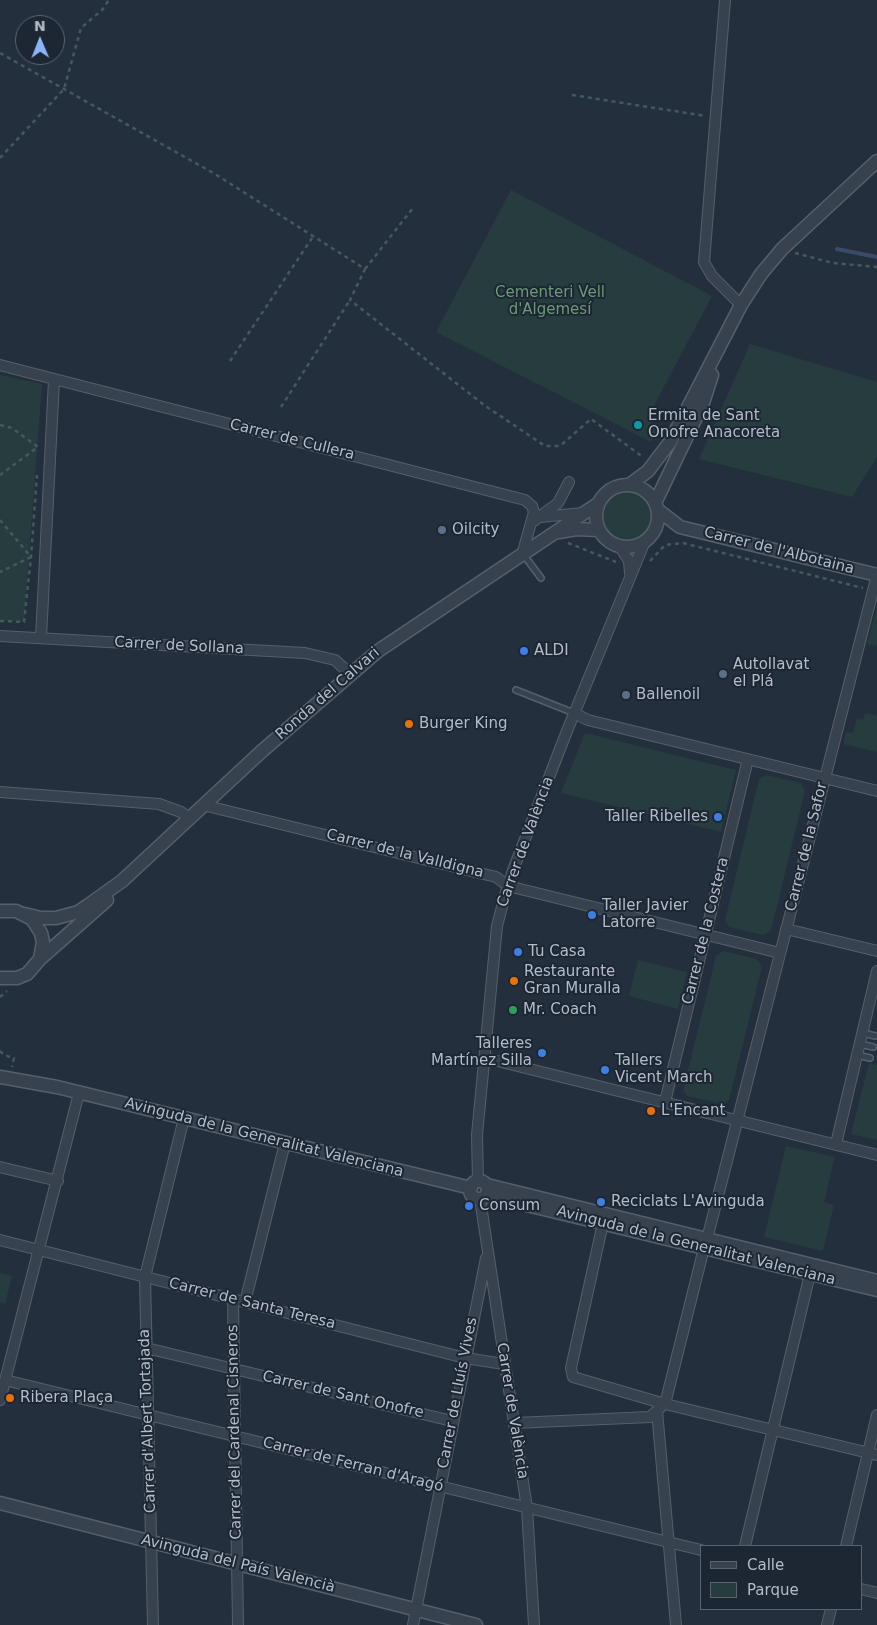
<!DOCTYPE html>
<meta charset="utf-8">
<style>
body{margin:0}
#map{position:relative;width:877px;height:1625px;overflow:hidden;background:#242f3e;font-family:"DejaVu Sans",sans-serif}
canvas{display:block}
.legend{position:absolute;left:700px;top:1545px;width:162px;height:65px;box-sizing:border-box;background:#1d2633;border:1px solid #59626f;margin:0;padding:6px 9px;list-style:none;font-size:15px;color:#b4bcc9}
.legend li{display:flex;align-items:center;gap:10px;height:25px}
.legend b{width:25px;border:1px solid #59626f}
.north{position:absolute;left:15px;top:15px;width:50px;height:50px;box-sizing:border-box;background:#1d2633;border:1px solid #59626f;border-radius:50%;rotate:359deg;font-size:14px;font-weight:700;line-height:20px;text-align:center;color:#b4bcc9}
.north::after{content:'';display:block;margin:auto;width:18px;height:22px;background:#8ab4f8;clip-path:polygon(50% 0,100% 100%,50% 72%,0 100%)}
</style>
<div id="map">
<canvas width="877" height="1625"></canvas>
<ul class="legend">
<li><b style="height:6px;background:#38414e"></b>Calle</li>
<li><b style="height:14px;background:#263c3f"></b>Parque</li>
</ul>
<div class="north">N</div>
</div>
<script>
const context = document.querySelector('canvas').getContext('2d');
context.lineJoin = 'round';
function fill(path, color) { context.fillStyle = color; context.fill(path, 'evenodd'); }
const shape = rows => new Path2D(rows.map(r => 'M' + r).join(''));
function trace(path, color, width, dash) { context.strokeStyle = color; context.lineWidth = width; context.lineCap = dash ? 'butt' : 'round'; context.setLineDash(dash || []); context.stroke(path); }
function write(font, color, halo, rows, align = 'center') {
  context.font = font + ' "DejaVu Sans",sans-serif'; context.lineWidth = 4; context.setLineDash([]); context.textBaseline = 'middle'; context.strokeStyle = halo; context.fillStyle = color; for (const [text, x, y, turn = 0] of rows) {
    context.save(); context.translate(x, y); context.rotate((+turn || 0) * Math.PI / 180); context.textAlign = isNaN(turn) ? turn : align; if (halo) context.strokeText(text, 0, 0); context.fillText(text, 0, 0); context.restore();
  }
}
const green = shape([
 [511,190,712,296,647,419,660,425,651,442,436,332],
 [750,344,877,382,877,457,852,497,699,459],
 [0,375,42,384,24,622,0,621],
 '603 516a24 24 0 1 1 48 0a24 24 0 1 1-48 0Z',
 [877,606,877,646,867,644],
 [865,713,877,716,877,752,843,744,846,732,853,733,857,718,863,720],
 [585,733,736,770,721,832,561,793],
 [766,775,801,783,805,791,771,931,763,935,729,927,725,920,759,779],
 [723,951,757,959,762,967,729,1100,722,1104,687,1096,683,1091,716,956],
 [638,960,687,972,678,1009,629,996],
 [869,1063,877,1065,877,1140,851,1134],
 [786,1146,835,1157,824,1202,834,1205,823,1251,764,1237],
 [0,1273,12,1276,5,1304,0,1303]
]);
const stream = shape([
 [837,249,877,257]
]);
const path = shape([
 [0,53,215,174,365,269,350,300,484,405,545,446,560,446,591,419,643,457],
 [572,95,706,116],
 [0,158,64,89,81,28,102,10,109,0],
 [795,253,833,263,877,267],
 [365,269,413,208],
 [230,361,314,235],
 [281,407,350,300],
 [0,425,12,428,38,447,0,475],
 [0,520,31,557,0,572],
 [568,543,616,562],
 [650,561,665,545,683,543,863,588],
 [0,621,24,622,31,557,37,475],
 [0,997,7,991],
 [0,1051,4,1055,14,1058,12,1067]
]);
const service = shape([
 [523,554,541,578],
 [516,690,574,713],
 [863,1033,875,1036],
 [860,1044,873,1047],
 [857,1055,870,1058]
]);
const minor = shape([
 [725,0,704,262,712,276,741,305],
 [0,365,525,500,532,506,534,512,522,555],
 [540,517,583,513],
 [531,523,558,503,569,482],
 [620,547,629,561,630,573],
 [0,636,305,653,335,660,351,675],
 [41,638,54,380],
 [574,713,588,720,877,791],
 [0,792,159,804,181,812,189,818],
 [203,805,496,877,508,886,780,953],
 [786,929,877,951],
 [485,1058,877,1155],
 [665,1102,748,759],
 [836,1144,877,971],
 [0,1167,58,1181],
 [478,1181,477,1135,497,926,504,899,513,870,567,731,645,541],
 [480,1199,527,1508,534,1625],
 [603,1223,571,1368,573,1377,665,1404,877,1455],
 [707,1239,877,575],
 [0,1240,465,1358,504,1364],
 [233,1300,238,1625],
 [245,1302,285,1143],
 [146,1348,452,1421],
 [5,1380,701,1550],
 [0,1400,79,1093],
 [665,1404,704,1248],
 [657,1411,676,1625],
 [515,1423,650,1417,660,1408],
 [745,1546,810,1274],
 [846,1546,877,1415],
 [861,1589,877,1593],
 [153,1625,145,1277,184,1118],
 [413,1625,486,1258],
 [827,1625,831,1609]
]);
const tertiary = shape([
 '596 516a31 31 0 1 1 62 0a31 31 0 1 1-62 0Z',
 [629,485,648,471,670,442,741,305,761,274,782,249,877,161],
 [655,503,703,403,712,375],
 [658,510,680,527,877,575],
 [559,532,576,529,599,530],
 [0,911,16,911,32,919,41,933,43,942,40,959,27,974,17,978,0,978],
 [24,914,41,918,56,918,78,912,87,906,122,881,262,751,378,651,599,503],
 [40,959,107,900],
 [0,1077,57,1087,471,1188],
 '470 1190a9 9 0 1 1 18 0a9 9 0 1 1-18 0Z',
 [487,1185,877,1281],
 [486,1195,877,1290],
 [0,1503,476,1625]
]);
const markers = [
 [638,425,5,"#0f9aa8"],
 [442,530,5,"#5c6f8a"],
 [524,651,5,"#3f7fe0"],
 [723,674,5,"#5c6f8a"],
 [626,695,5,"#5c6f8a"],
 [409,724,5,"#e8710a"],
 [718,817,5,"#3f7fe0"],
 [592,915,5,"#3f7fe0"],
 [518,952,5,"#3f7fe0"],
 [514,981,5,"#e8710a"],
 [513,1010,5,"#2e9e5b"],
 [542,1053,5,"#3f7fe0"],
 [605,1070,5,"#3f7fe0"],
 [651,1111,5,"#e8710a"],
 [601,1202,5,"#3f7fe0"],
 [469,1206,5,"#3f7fe0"],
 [10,1398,5,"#e8710a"]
];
const parkNames = [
 ["Cementeri Vell",550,293],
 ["d'Algemesí",550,310]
];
const poiNames = [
 ["Ermita de Sant",648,416],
 ["Onofre Anacoreta",648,433],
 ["Oilcity",452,530],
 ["ALDI",534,651],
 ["Autollavat",733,665],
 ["el Plá",733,682],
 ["Ballenoil",636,695],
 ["Burger King",419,724],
 ["Taller Ribelles",708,817,"right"],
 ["Taller Javier",602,906],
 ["Latorre",602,923],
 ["Tu Casa",528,952],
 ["Restaurante",524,972],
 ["Gran Muralla",524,989],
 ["Mr. Coach",523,1010],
 ["Talleres",532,1044,"right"],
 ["Martínez Silla",532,1061,"right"],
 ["Tallers",615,1061],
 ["Vicent March",615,1078],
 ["L'Encant",661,1111],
 ["Reciclats L'Avinguda",611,1202],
 ["Consum",479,1206],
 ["Ribera Plaça",20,1398]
];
const streetNames = [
 ["Carrer de Cullera",292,440,14],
 ["Carrer de l'Albotaina",779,551,14],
 ["Carrer de Sollana",179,646,3],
 ["Ronda del Calvari",328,694,-41],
 ["Carrer de València",526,842,-70],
 ["Carrer de la Safor",807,847,-76],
 ["Carrer de la Valldigna",405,854,14],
 ["Carrer de la Costera",706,931,-76],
 ["Avinguda de la Generalitat Valenciana",264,1138,14],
 ["Avinguda de la Generalitat Valenciana",696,1246,14],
 ["Carrer de Santa Teresa",252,1304,14],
 ["Carrer de Lluís Vives",458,1393,-79],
 ["Carrer de Sant Onofre",343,1395,13],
 ["Carrer de València",512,1411,81],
 ["Carrer d'Albert Tortajada",148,1421,-92],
 ["Carrer del Cardenal Cisneros",235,1432,-91],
 ["Carrer de Ferran d'Aragó",353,1465,14],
 ["Avinguda del País Valencià",238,1564,14]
];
fill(green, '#263c3f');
trace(stream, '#394c67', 4);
trace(service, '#565f6c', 8);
trace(minor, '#565f6c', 12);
trace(tertiary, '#565f6c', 15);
trace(path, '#44595c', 2.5, [4, 4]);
trace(service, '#38414e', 5);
trace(minor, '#38414e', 10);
trace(tertiary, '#38414e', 12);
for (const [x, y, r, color] of markers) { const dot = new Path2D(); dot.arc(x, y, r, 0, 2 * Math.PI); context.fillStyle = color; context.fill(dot); trace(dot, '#1d2633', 2); }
write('15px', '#6b9a76', '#1d2633', parkNames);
write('15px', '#b4bcc9', '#1d2633', poiNames, 'left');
write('15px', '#b4bcc9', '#1d2633', streetNames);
</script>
